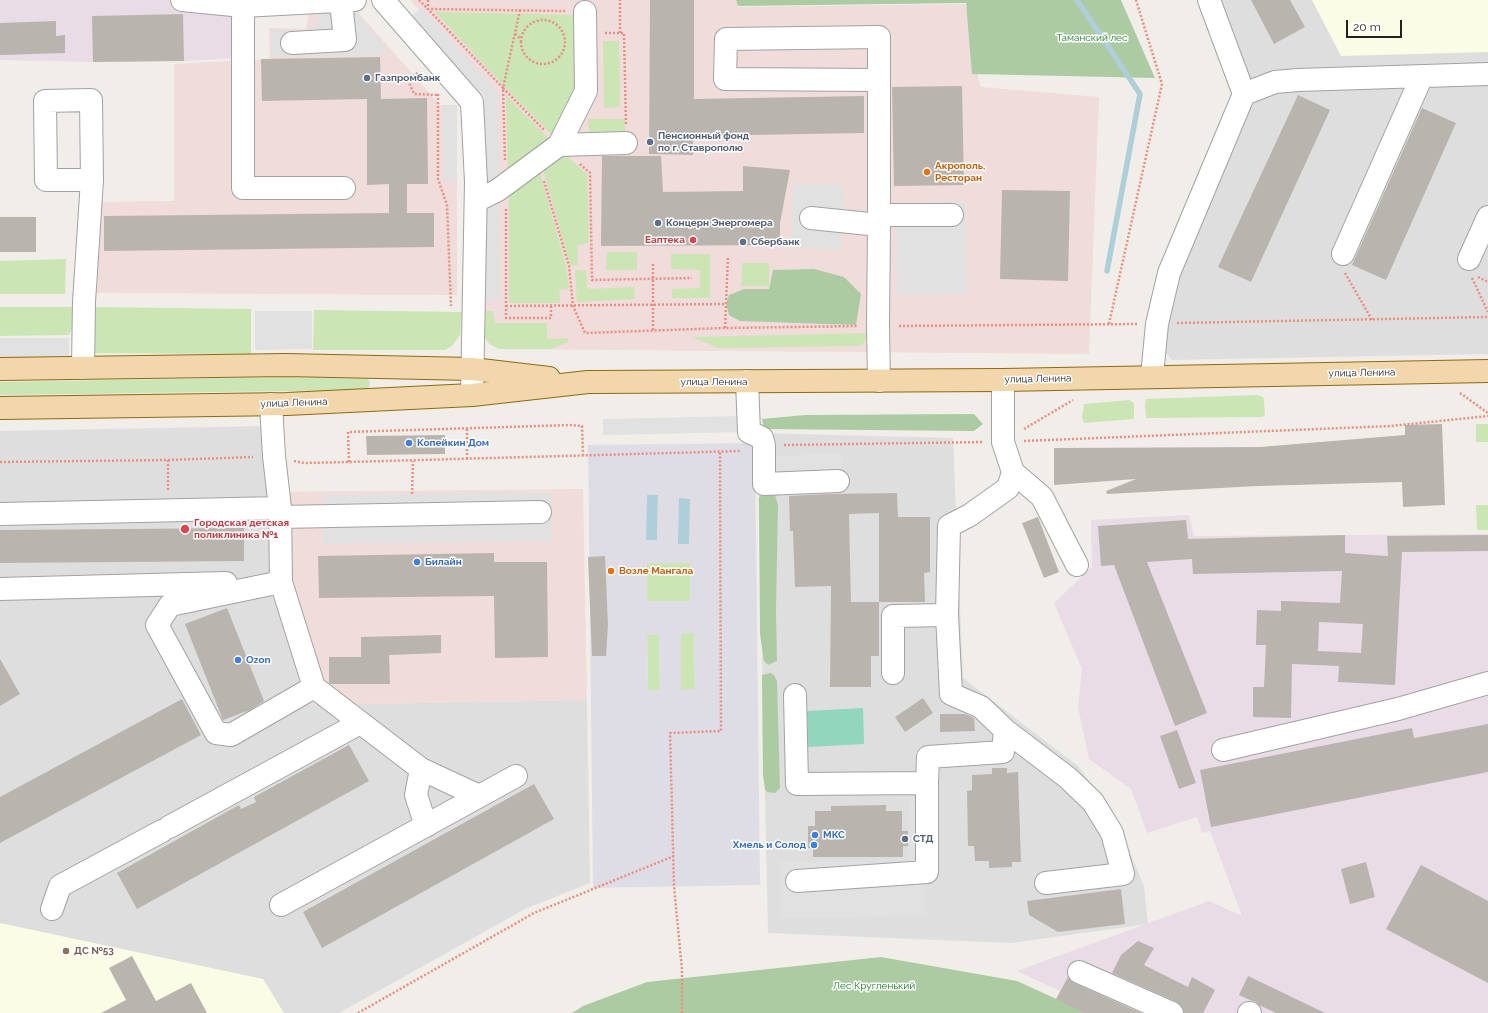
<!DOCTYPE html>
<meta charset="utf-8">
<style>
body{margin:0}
#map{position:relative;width:1488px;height:1013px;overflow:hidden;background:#f1eee9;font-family:Raleway,sans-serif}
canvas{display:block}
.scale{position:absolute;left:1346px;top:20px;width:56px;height:18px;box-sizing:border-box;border:2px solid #212121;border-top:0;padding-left:5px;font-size:12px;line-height:14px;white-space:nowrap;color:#212121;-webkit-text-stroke:3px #fff;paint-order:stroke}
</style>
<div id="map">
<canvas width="1488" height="1013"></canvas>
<div class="scale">20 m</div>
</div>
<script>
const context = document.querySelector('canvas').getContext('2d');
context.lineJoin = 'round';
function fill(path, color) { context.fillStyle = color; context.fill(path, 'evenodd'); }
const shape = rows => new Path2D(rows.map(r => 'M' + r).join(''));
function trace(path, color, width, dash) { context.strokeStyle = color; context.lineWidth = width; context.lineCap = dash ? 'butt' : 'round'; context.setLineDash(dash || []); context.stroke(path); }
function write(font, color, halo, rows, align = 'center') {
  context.font = font + ' Raleway,sans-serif'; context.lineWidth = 3; context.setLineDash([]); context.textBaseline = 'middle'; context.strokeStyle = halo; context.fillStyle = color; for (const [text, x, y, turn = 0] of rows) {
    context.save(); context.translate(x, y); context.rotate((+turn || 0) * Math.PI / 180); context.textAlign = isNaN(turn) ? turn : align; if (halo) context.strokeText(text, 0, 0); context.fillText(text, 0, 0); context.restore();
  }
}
const residential = shape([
 [1217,0,1488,0,1488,354,1172,360,1164,350,1162,338,1183,265,1255,99],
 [266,426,307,705,587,700,590,883,525,909,339,1013,0,1013,0,431],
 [757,433,953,438,963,678,1078,766,1112,810,1144,886,1148,924,1011,943,768,933]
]);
const commercial = shape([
 [410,0,736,0,738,7,965,4,980,87,1099,97,1089,354,499,349,489,344,483,336,493,91],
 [355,9,457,124,457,295,94,293,97,202,174,201,174,64,270,59,269,28,306,29,309,12],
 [583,489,587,700,307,705,272,596,268,492]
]);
const industrial = shape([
 [0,0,251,0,252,57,184,61,93,62,0,60],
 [1189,515,1194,536,1488,534,1488,1013,1106,1013,1017,971,1209,901,1242,916,1210,831,1202,833,1197,817,1147,833,1131,789,1089,759,1078,707,1082,669,1054,603,1092,567,1091,520]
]);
const education = shape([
 [1312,0,1488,0,1488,52,1341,56],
 [0,923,263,979,284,1013,0,1013]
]);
const grass = shape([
 [435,12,576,15,577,105,558,141,502,84],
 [603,41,619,41,620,107,604,108],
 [506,95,554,144,508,179],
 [588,119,625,119,625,142,590,143],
 [559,149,587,174,589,243,577,245,578,265,570,266,541,162],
 [538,165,566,266,569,289,559,290,560,303,509,303,509,186],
 [607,252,637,252,637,270,606,270],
 [671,254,710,254,710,298,672,298,672,289,700,288,700,270,671,269],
 [66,259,65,294,0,294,0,261],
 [742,263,769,263,769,286,741,286],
 [575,270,586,270,587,289,634,287,635,299,577,302],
 [0,307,78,307,77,324,68,335,0,336],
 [92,307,251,309,251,354,94,353,93,347],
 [314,310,462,312,460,335,452,346,445,350,313,350],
 [482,311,493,311,495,323,547,323,547,339,568,338,568,342,551,349,499,349,490,344,484,336],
 [868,333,865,340,862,345,855,346,718,348,692,337],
 [288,377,368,379,370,383,369,387,367,390,0,395,0,382],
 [1257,395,1263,397,1264,400,1265,415,1262,417,1146,418,1145,404,1146,399],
 [1129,400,1134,403,1134,419,1084,423,1082,417,1084,404],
 [1476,424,1488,424,1488,442,1476,442],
 [1476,505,1488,505,1488,530,1477,530],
 [647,562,690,563,690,601,647,601],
 [681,633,694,633,695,690,681,690],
 [659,634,660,690,648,690,647,635]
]);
const forest = shape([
 [736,0,1121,0,1155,78,972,74,966,3,738,6],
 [814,269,844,277,861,294,856,325,740,321,729,315,726,304,729,295,744,289,769,289,773,270],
 [974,414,983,424,974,431,764,429,762,419,805,415],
 [769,493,775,495,778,505,776,610,777,661,768,665,764,661,760,634,759,497],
 [770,673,774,675,777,681,780,788,775,793,767,792,765,789,763,775,762,675],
 [881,957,1017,981,1087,1013,572,1013,583,1006,647,982]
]);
const pitch = shape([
 [863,708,864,744,808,747,807,711]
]);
const parking = shape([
 [421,7,498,91,500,301,484,301,484,96,409,19],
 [354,11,384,45,385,55,272,57,271,30,308,31,318,23,318,13],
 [442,105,457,105,457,181,443,181],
 [794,183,844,185,841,250,791,247],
 [965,202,967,293,897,295,896,203],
 [255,311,312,311,312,349,255,350],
 [0,338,69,338,69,359,0,360],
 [743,416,744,432,603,435,603,419],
 [841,454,841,487,768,489,768,456],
 [551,492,552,541,323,544,323,495],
 [909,802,927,803,926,915,780,919,780,862,908,864]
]);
const plaza = shape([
 [755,443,760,885,593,888,588,445],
 [647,495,658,495,657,540],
 [647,563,690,563,690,601,647,601],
 [694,633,695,689,681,690,681,634],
 [647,635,659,635,660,690,648,690]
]);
const water = shape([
 [647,495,658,495,657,540,646,540],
 [679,498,690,499,689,544,678,544]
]);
const stream = shape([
 [1077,0,1140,94,1107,271]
]);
const building = shape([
 [650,0,694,0,694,99,864,96,864,133,693,136,693,155,649,154],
 [1251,0,1290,0,1305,27,1274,44],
 [183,14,184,61,93,62,92,16],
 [56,21,56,36,65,35,65,53,0,55,0,23],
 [380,57,381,99,427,98,428,184,407,184,407,213,434,213,434,247,104,251,104,216,389,213,389,184,367,185,367,99,262,101,261,59],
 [962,86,964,185,894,186,892,87],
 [1298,95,1330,110,1251,282,1218,267],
 [1422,108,1456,123,1386,280,1352,265],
 [602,156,661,156,663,192,743,191,743,166,790,170,780,223,780,245,601,246],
 [1002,190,1070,191,1068,281,1000,279],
 [0,217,36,217,36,252,0,252],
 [1442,424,1445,505,1403,507,1402,482,1258,486,1107,494,1106,491,1136,479,1054,485,1054,448,1260,447,1405,435,1405,425],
 [445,435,445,454,367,455,366,436],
 [897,493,898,517,930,517,930,572,924,573,925,602,879,602,879,656,871,656,871,687,830,687,831,586,795,587,793,531,790,531,789,496,829,494],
 [879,513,879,602,851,602,849,514],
 [1038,517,1059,572,1044,578,1022,523],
 [1186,520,1188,539,1345,535,1345,553,1388,556,1387,536,1488,535,1488,551,1402,552,1395,685,1338,682,1339,666,1292,664,1291,718,1253,717,1253,687,1264,687,1266,645,1256,645,1257,610,1281,611,1281,601,1340,603,1342,571,1193,574,1192,559,1147,562,1207,713,1175,726,1114,565,1101,566,1098,526],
 [1319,622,1363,624,1361,653,1318,651],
 [244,528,244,561,0,563,0,530],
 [494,553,494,562,547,562,548,657,495,658,494,596,319,598,318,556],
 [605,556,608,625,606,656,592,656,588,557],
 [227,608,264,701,250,710,223,720,185,624],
 [441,635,441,653,389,655,390,684,331,684,329,683,329,657,361,657,361,637],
 [0,659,20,694,0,706],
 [923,698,933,713,905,732,895,717],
 [182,699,201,735,0,843,0,797],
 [940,714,965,714,974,718,975,731,940,732],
 [1488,724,1488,772,1211,827,1200,770,1412,728,1414,738],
 [1177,730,1196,783,1179,789,1160,736],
 [349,745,369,781,137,909,117,873,239,805,241,809,256,802,254,797],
 [992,768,1007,768,1007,773,1018,772,1021,862,1012,862,1012,867,989,868,989,861,975,861,974,846,968,846,967,791,972,790,972,775,992,774],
 [534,784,554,819,322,948,303,912],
 [886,805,886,811,902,811,902,831,908,831,908,846,903,846,903,857,813,857,813,848,808,848,808,826,815,826,815,811,831,811,831,806],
 [1366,862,1375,897,1350,904,1341,869],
 [1421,865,1488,901,1488,983,1386,929],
 [1121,889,1125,924,1058,932,1029,915,1027,901],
 [1138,941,1154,948,1144,965,1188,987,1192,977,1215,990,1203,1013,1184,1013,1182,1006,1177,1002,1112,973,1121,955],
 [132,956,156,1001,191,983,207,1013,101,1013,126,1000,109,968],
 [1248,976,1325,1013,1276,1013,1259,1005,1256,1002,1250,1000,1239,995],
 [1068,977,1074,983,1141,1013,1084,1013,1056,999]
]);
const path = shape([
 [419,0,428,9,565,11],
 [428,0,428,9,503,88,505,160],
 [520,10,503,88,545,131],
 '521 42a22 22 0 1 1 44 0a22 22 0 1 1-44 0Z',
 [605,33,624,33,626,124],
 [620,33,620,0],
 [515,34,521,39],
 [386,79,408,80,419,72],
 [408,80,414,94,438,95],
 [438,94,438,179,447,205,451,306],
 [580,164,590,173,592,280,692,278],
 [544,181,569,266,573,306,585,333,725,328,858,326],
 [506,209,506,318,551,318,551,306],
 [653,264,653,330],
 [1345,273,1372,320],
 [1478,277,1488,282],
 [1472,278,1488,312],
 [506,306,726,304],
 [1177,323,1488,317],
 [1109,324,1162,84,1136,0],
 [899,326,1138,324],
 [725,328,728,256],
 [1460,393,1488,413],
 [467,429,467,459],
 [1024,429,1073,400],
 [1024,441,1391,426,1488,416],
 [784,445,983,442],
 [168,460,168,491],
 [294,461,304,463,349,462,741,451],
 [0,462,168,460,253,457],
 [349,462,348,432,570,425,582,426,583,455],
 [412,494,413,461],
 [358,1013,534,913,674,856],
 [682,1013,682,970,674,886,670,733,721,731,720,452]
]);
const minor = shape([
 [182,0,243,6,355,0],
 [383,0,472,102,476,182,472,395],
 [243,6,243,188,344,188],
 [292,43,345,40,341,1],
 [879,80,725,79,726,39,879,37,879,225,878,326,879,381],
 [1244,94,1275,82,1298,80,1488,74],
 [559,145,586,91,585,12],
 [476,201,498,190,559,145,626,143],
 [879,215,952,215],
 [811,218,879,225],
 [1343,254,1422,76],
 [1469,259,1488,217],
 [83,368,84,302,92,180,91,100,45,101,46,180,92,180],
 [1152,376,1157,324,1169,273,1244,94,1209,0],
 [1003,380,1003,442,1013,472,1008,488,970,515,949,526,947,615,951,694,981,707,1005,730,1068,778,1093,802,1112,833,1123,874,1046,883],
 [747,381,749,432,762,438,764,445,764,484,838,481],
 [271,404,274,456,280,508,281,582,314,687,421,769,479,796],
 [1013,472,1042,497,1077,565],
 [0,514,280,508],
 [280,517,540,512],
 [281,582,170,605,157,625,216,733,231,735,314,687],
 [0,589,226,583],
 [893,673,893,616,947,615],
 [795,695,797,784,927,783],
 [1223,750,1398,709,1488,683],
 [421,769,416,795,426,826],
 [169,827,360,723],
 [797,881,927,872,927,783,928,757,1003,752,1005,730],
 [281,905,516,776],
 [52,909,60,886,162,831],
 [1079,972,1172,1013],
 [1249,1013,1250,1013]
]);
const major = shape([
 [0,369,286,365,472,369,549,378],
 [0,408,287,404,472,395,588,382,1003,380,1488,371]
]);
const markers = [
 [367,78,4,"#5c6f8a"],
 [650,142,4,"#5c6f8a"],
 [927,172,4,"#e8710a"],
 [658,223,4,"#5c6f8a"],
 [693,240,4,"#e0444e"],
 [743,242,4,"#5c6f8a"],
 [409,443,4,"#3f7fe0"],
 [185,529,5,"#e0444e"],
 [417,562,4,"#3f7fe0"],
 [611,571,4,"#e8710a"],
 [238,660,4,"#3f7fe0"],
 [815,835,4,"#3f7fe0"],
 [905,839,4,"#5c6f8a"],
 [814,845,4,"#3f7fe0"],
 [66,951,4,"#8d6e63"]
];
const parkNames = [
 ["Таманский лес",1092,38],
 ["Лес Кругленький",874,986]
];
const serviceNames = [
 ["Газпромбанк",375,78],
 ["Пенсионный фонд",658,136],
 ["по г. Ставрополю",658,148],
 ["Концерн Энергомера",666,223],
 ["Сбербанк",751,242],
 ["СТД",913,839]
];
const foodNames = [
 ["Акрополь,",935,166],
 ["Ресторан",935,178],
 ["Возле Мангала",619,571]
];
const healthNames = [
 ["Еаптека",685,240],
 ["Городская детская",194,523,"left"],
 ["поликлиника №1",194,535,"left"]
];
const streetNames = [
 ["улица Ленина",1362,373,-1],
 ["улица Ленина",1038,379,-1],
 ["улица Ленина",714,382],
 ["улица Ленина",294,403,-2]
];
const shopNames = [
 ["Копейкин Дом",417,443],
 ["Билайн",425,562],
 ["Ozon",246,660],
 ["МКС",823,835],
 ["Хмель и Солод",806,845,"right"]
];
const educationNames = [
 ["ДС №53",74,951]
];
fill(residential, '#dfdede');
fill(commercial, '#efdcdb');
fill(industrial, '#e9dce6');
fill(education, '#fbfce6');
fill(grass, '#cbe5b5');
fill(forest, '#adcba2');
fill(pitch, '#90d7be');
fill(parking, '#e1e1e1');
fill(plaza, '#dedde6');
fill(water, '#aeced9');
trace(stream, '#aeced9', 5.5);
fill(building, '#bab4af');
trace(minor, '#a2a2a2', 24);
trace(major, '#8e6910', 24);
trace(path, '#ec8e7f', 2.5, [2, 2]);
trace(minor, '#fff', 22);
trace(major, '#f3d7ac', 22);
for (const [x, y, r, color] of markers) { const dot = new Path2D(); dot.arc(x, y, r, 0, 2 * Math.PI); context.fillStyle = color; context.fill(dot); trace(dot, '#fff', 1.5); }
write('10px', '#187723', '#fff', parkNames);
write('bold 10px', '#4e5e75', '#fff', serviceNames, 'left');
write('bold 10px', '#c56008', '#fff', foodNames, 'left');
write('bold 10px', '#be3a42', '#fff', healthNames, 'right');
write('10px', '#212121', '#fff', streetNames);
write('bold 10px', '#366cbe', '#fff', shopNames, 'left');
write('bold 10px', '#785e54', '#fff', educationNames, 'left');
</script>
